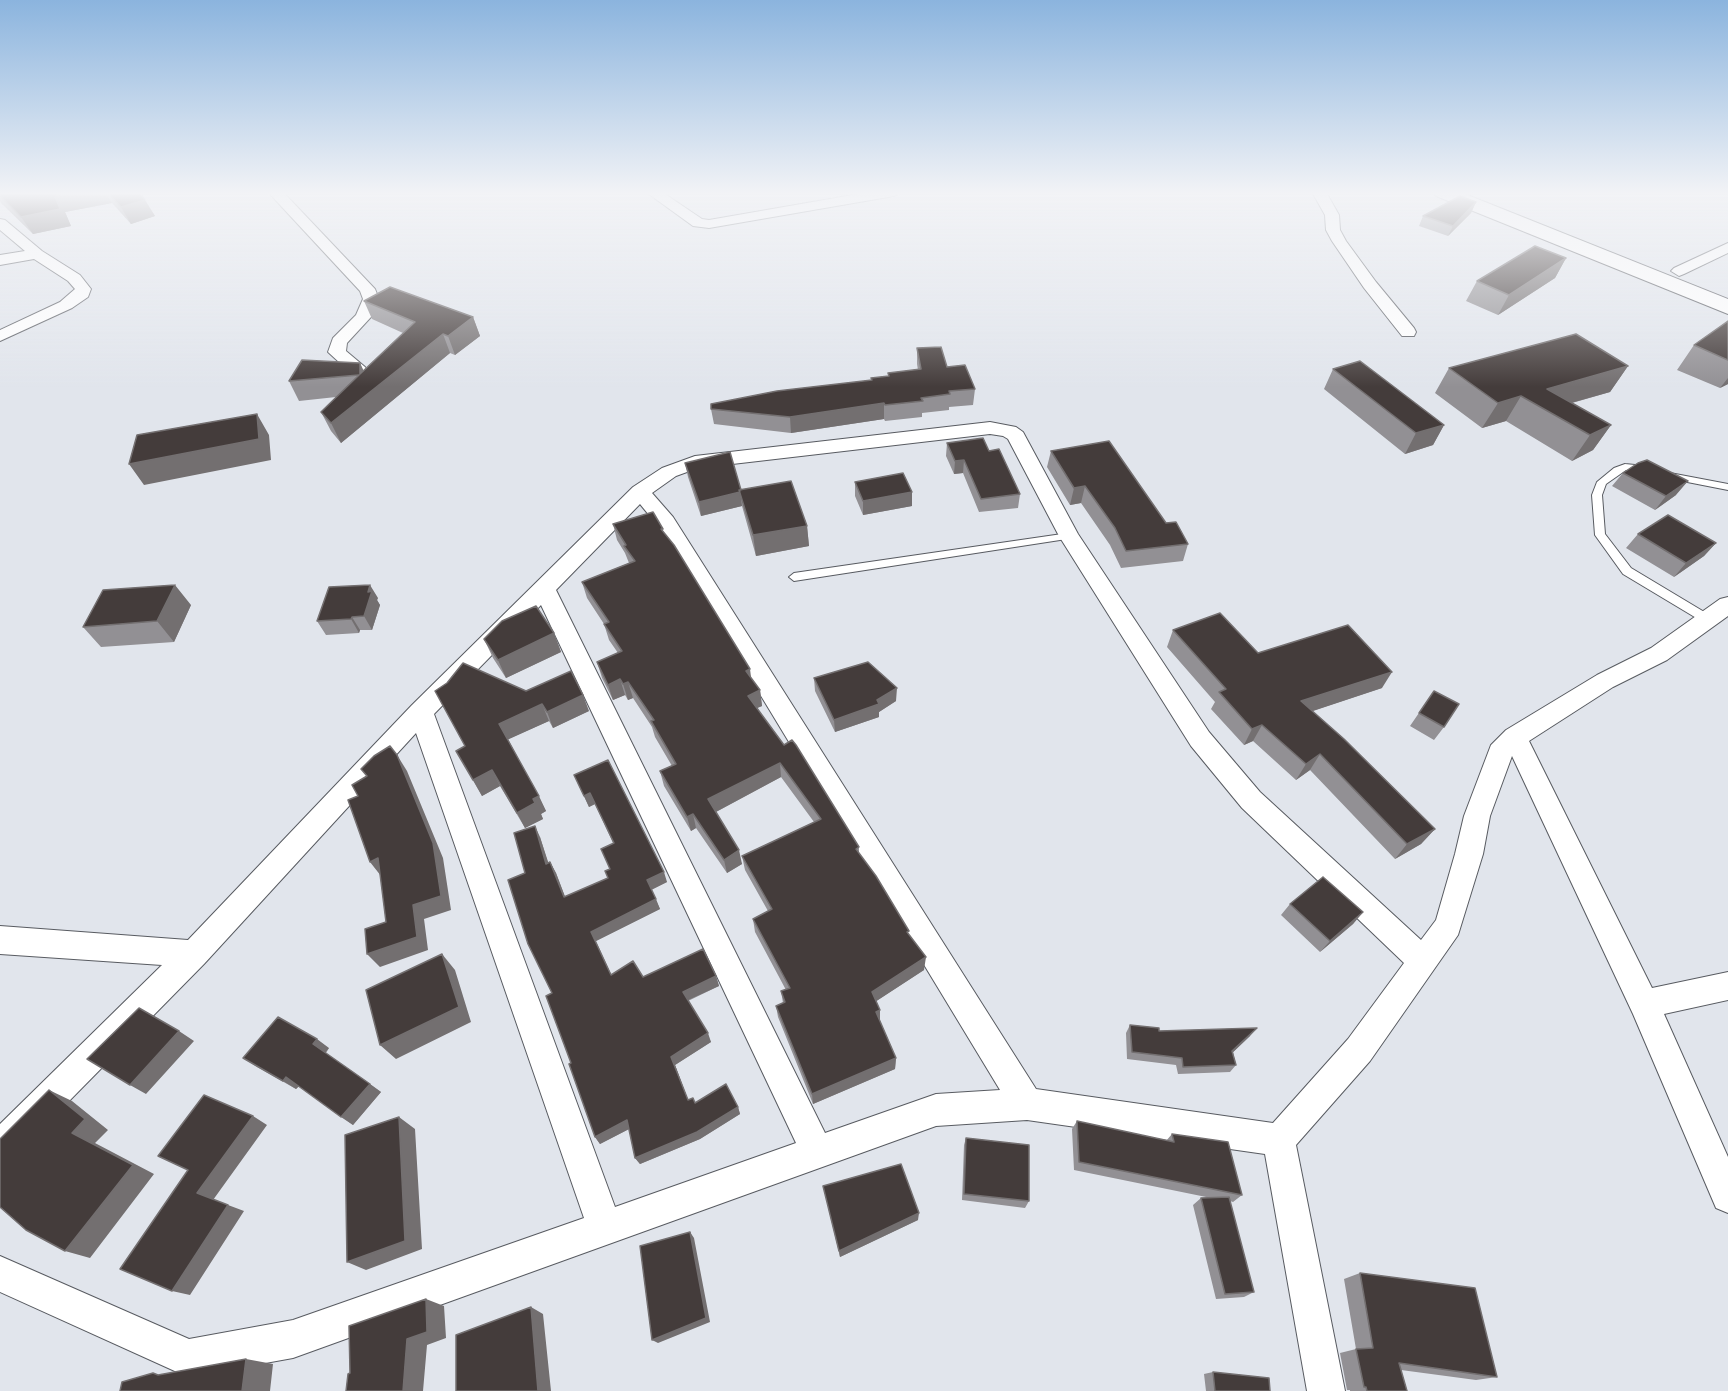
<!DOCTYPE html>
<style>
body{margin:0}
canvas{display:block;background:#e1e5ec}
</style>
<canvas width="1728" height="1391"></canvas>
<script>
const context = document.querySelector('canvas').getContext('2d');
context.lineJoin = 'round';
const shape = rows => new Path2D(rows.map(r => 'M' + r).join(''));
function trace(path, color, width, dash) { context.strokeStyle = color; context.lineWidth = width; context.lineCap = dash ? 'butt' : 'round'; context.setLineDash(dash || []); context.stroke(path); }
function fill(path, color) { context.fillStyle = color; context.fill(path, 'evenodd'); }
const lane = shape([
 [1625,464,1645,466,1650,469,1645,472,1626,470,1606,484,1602,495,1605,534,1631,568,1711,616,1713,619,1711,622,1703,622,1623,574,1595,535,1592,495,1597,482,1614,468,1625,464],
 [1670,473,1728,484,1728,490,1667,478,1667,474,1670,473],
 [1069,533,1073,534,1074,536,1073,538,794,581,789,577,794,573,1069,533]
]);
const street = shape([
 [268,192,283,192,375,289,379,299,371,317,347,343,346,351,365,367,368,371,365,375,353,375,328,352,333,338,356,315,363,299,360,291,268,192],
 [646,192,662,192,702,219,709,220,870,192,901,192,894,196,709,228,693,226,646,192],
 [1312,192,1326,192,1339,215,1340,230,1346,241,1376,282,1414,328,1416,332,1414,336,1402,336,1364,288,1332,241,1326,230,1325,215,1312,192],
 [0,219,5,220,42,251,80,275,91,289,88,297,72,308,0,341,0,330,60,302,75,289,68,281,34,259,0,265,0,255,25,251,0,230,0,219],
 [1728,243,1728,253,1684,274,1679,276,1671,271,1674,268,1728,243],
 [990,422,1016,427,1023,432,1078,534,1209,732,1260,792,1421,940,1436,920,1455,854,1464,816,1491,745,1506,730,1597,675,1651,648,1720,599,1728,597,1728,616,1667,660,1613,687,1529,741,1652,988,1728,972,1728,1000,1664,1014,1728,1157,1728,1213,1716,1208,1633,1014,1512,756,1490,816,1483,854,1458,935,1370,1061,1296,1145,1345,1391,1307,1391,1265,1154,1027,1120,936,1126,293,1358,188,1377,0,1292,0,1256,189,1339,293,1320,584,1218,416,733,204,964,12,1159,0,1164,0,1124,162,965,0,954,0,926,188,940,412,705,633,487,662,468,695,456,990,422],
 [990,434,1003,436,1008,439,1059,536,1191,746,1242,808,1404,963,1348,1039,1273,1123,1036,1089,673,517,652,493,676,476,698,468,990,434],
 [640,504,658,526,1000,1090,936,1094,825,1133,556,590,640,504],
 [541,605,796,1143,615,1207,434,714,541,605]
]);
const highway = shape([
 [1433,192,1460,192,1728,299,1728,314,1436,196,1433,192]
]);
const wall = shape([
 [0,192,139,192,155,216,131,224,112,203,65,212,71,226,33,234,1,203,0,201],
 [1476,202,1471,213,1448,236,1419,226,1423,216],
 [1566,258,1555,278,1498,315,1466,301,1477,281],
 [364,301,473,317,480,336,455,355,450,353,341,443,331,431,321,412,336,397,299,401,289,381,360,363,363,371,403,333,372,319],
 [1728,321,1728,384,1720,388,1677,370,1694,345],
 [917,348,947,367,975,389,973,405,949,407,949,410,922,413,922,417,885,421,884,419,791,433,714,424,711,409,871,380,871,378,888,376,888,373,918,370,917,364],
 [1628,366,1610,392,1572,403,1611,425,1593,450,1572,461,1506,421,1482,428,1435,393,1449,368],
 [1333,369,1444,425,1433,445,1405,454,1324,389],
 [947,443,1020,494,1018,508,979,512,963,473,954,474,946,456],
 [1051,451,1166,523,1188,544,1183,561,1121,568,1110,545,1081,503,1070,505,1047,467],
 [685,463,741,490,807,526,809,546,756,556,742,506,701,516,688,477],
 [1623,473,1676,495,1655,510,1612,486],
 [855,482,912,492,912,506,863,515,855,496],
 [613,524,664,533,751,678,760,690,762,706,757,708,859,847,859,853,909,935,924,970,876,1001,880,1010,880,1021,896,1058,895,1069,813,1104,778,1017,776,1006,783,1003,781,991,786,990,755,932,753,919,768,911,745,870,742,856,814,822,781,777,716,812,742,864,727,873,696,828,691,831,664,786,660,771,672,766,655,737,652,727,633,698,628,700,625,695,613,700,602,678,597,662,618,653,609,640,604,624,587,598,582,582,629,563,625,553,617,540],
 [1638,534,1716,543,1704,556,1674,577,1626,548],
 [378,598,377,600,380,605,372,630,360,630,359,633,326,635,317,621],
 [191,605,174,642,101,647,83,627],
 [1173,630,1382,688,1312,711,1435,829,1421,844,1395,859,1310,770,1296,780,1253,741,1244,745,1211,709,1215,702,1167,647],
 [554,633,561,652,506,678,493,658,484,639],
 [814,678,896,701,879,712,879,717,835,732,815,691],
 [526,691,589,711,553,728,549,721,508,739,546,811,541,814,543,819,525,828,500,786,482,796,456,751,465,746],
 [1434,691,1444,727,1434,740,1410,726],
 [574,775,667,882,651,890,660,909,596,941,611,974,643,977,716,976,719,986,688,1001,711,1042,675,1065,688,1100,696,1102,738,1107,740,1114,700,1139,640,1164,635,1158,629,1129,600,1144,595,1137,571,1063,552,993,525,873,540,837,548,863,550,862,556,873,565,897,608,878,613,843,595,804,589,807],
 [1290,904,1363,912,1353,924,1320,952,1281,915],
 [1130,1025,1159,1031,1250,1036,1233,1052,1236,1065,1230,1072,1178,1074,1176,1065,1127,1059,1126,1033],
 [329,1048,326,1053,381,1092,353,1125,299,1086,296,1089,257,1067,243,1058],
 [1077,1121,1166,1141,1172,1134,1242,1195,1233,1202,1230,1201,1254,1292,1244,1297,1216,1299,1193,1205,1201,1198,1211,1198,1074,1170,1072,1129],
 [966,1138,1029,1201,1025,1208,962,1200,964,1145],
 [823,1186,918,1220,840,1257],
 [1360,1273,1497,1377,1476,1380,1401,1370,1407,1391,1350,1391,1350,1390,1347,1390,1340,1353,1356,1349,1344,1279],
 [1213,1372,1270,1391,1206,1391,1204,1374]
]);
const shadedWall = shape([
 [74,192,105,192,112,203,65,212,71,226,33,234,21,217,55,196],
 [145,200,155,216,131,224,121,207],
 [1476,202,1471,213,1448,236,1453,226],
 [1566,258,1555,278,1498,315,1509,295],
 [473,317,480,336,455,355,448,336],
 [443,334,450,353,341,443,331,423,360,374,360,363,369,382],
 [1628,366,1610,392,1546,410,1547,389],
 [1728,378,1728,384,1720,388],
 [1521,396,1506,421,1482,428,1498,403],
 [884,403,884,419,791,433,790,417],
 [257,414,269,435,271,460,144,485,129,464],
 [1444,425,1433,445,1405,454,1416,433],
 [1611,425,1593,450,1572,461,1590,435],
 [964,460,963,473,954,474,955,461],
 [1688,481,1676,495,1655,510,1666,496],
 [1085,486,1081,503,1070,505,1074,488],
 [740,492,742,506,701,516,699,502],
 [912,492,912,506,863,515,863,501],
 [807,526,809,546,756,556,753,535],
 [1716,543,1704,556,1674,577,1686,563],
 [175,585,191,605,174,642,157,621],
 [370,585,378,598,377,600,380,605,372,630,364,616,368,592],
 [352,617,360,630,359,633,351,619],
 [554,633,561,652,506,678,498,660],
 [750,669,752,685,746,671],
 [1392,672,1382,688,1292,718,1301,701],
 [620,679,625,695,613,700,608,685],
 [628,682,633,698,628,700,623,684],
 [897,688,896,701,879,712,879,717,835,732,834,720,877,700],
 [760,690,762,706,750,711,748,696],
 [583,695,589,711,553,728,547,712],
 [542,704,549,721,507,740,499,724],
 [1262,725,1253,741,1244,745,1252,729],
 [1320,754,1310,770,1296,780,1306,764],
 [397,755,407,771,443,858,451,910,424,919,428,950,380,967,367,954,413,905],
 [780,763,781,777,712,814,708,799],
 [492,770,500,786,482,796,473,780],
 [590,793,595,804,589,807,584,796],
 [539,796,546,811,541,814,543,819,525,828,517,813,533,799],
 [693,814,696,828,691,831,687,817],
 [535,826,540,837,552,874,546,864],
 [1435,829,1421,844,1395,859,1407,844],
 [739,850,742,864,727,873,724,860],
 [378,858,381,876,370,862],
 [550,862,556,873,569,907,564,897],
 [664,872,667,882,651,890,647,880],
 [656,899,660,909,596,941,591,932],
 [1363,912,1353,924,1320,952,1330,941],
 [442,954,455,970,471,1022,396,1059,380,1045],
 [926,957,924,970,872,1004,872,992],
 [716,976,719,986,686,1001,683,992],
 [880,1010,880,1022,876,1012],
 [1257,1028,1250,1036,1226,1059,1232,1051],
 [179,1031,194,1041,146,1094,130,1085],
 [708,1033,711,1042,675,1065,691,1108,671,1057],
 [317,1039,329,1048,325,1053,313,1044],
 [896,1058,895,1069,813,1104,812,1094],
 [286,1077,299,1086,296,1089,283,1081],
 [370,1084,381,1092,353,1125,341,1117],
 [49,1090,72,1101,108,1130,95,1143,154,1174,90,1258,65,1251,72,1133],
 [738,1107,740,1114,700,1139,640,1164,635,1158],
 [253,1116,267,1125,213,1200,197,1193],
 [399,1117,415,1129,422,1249,366,1270,347,1262],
 [627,1120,631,1128,600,1144,595,1137],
 [228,1205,244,1211,190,1295,172,1291],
 [919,1213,918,1220,840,1257,839,1251],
 [690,1232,694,1238,710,1322,658,1343,652,1340],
 [426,1299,444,1306,446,1338,427,1345,423,1391,403,1391,407,1339],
 [531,1307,543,1314,551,1391,538,1391],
 [246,1359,273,1364,270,1391,242,1391]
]);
const building = shape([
 [0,192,74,192,55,196,60,209,21,217,0,196,0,192],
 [107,192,139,192,145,200,121,207,107,192],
 [1460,196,1476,202,1453,226,1423,216,1460,196],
 [1535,246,1566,258,1509,295,1477,281,1535,246],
 [390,287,473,317,448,336,443,334,331,423,321,412,359,375,289,381,302,360,360,363,360,374,415,322,364,301,390,287],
 [1728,321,1728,360,1694,345,1728,321],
 [1576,334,1628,366,1547,389,1611,425,1590,435,1521,396,1498,403,1449,368,1576,334],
 [941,347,947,367,965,365,975,389,949,391,950,394,921,398,923,401,885,405,884,403,790,417,711,409,711,404,777,391,872,380,871,378,889,376,888,373,921,369,917,348,941,347],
 [1360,361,1444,425,1416,433,1333,369,1360,361],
 [257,414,259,439,129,464,137,435,257,414],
 [983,438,989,451,999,449,1020,494,981,499,964,460,955,461,947,443,983,438],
 [1109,441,1166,523,1176,522,1188,544,1126,551,1115,528,1085,486,1074,488,1051,451,1109,441],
 [730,452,741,490,739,490,740,492,699,502,685,463,730,452],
 [1647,460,1688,481,1666,496,1623,473,1638,463,1647,460],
 [903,473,912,492,863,501,855,482,903,473],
 [791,481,807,526,753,535,739,490,791,481],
 [653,512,663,529,661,529,674,545,750,669,746,671,760,690,748,696,784,745,792,740,796,745,859,847,856,849,876,876,909,931,907,932,926,957,872,992,880,1010,876,1012,896,1058,812,1094,776,1006,785,1002,781,991,790,988,753,919,772,909,742,856,821,819,780,763,708,799,739,850,724,860,693,814,687,817,660,771,676,764,651,721,654,720,628,682,623,684,620,679,608,685,597,662,622,651,604,624,609,622,582,582,635,561,624,546,626,545,613,524,653,512],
 [1668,515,1716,543,1686,563,1638,534,1668,515],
 [175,585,157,621,83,627,103,590,175,585],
 [370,585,368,592,372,591,364,616,352,617,351,619,317,621,329,587,370,585],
 [536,606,554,633,498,660,484,639,502,621,536,606],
 [1220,613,1258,653,1348,625,1392,672,1301,701,1344,739,1435,829,1407,844,1320,754,1306,764,1262,725,1252,729,1219,692,1226,689,1173,630,1220,613],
 [868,662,897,688,877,700,879,704,834,720,814,678,868,662],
 [463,663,526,691,571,671,583,695,547,712,542,704,499,724,539,796,533,799,535,803,517,813,492,770,473,780,456,751,465,746,435,691,447,683,463,663],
 [1434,691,1459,704,1444,727,1419,713,1434,691],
 [390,746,397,755,433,843,441,896,413,905,417,937,367,954,365,929,386,922,378,858,370,862,348,800,358,796,352,785,367,776,361,769,374,756,390,746],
 [608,760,664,872,647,880,656,899,591,932,611,975,633,961,643,977,703,949,716,976,683,992,708,1033,671,1057,688,1100,693,1098,695,1103,726,1084,738,1107,697,1132,635,1158,627,1120,595,1137,569,1064,571,1063,546,996,552,993,528,944,508,880,525,873,514,833,535,826,546,864,550,862,564,897,608,878,605,871,610,869,601,849,614,843,590,793,584,796,574,775,608,760],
 [1323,877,1363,912,1330,941,1290,904,1323,877],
 [442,954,459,1007,380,1045,366,990,442,954],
 [139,1008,179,1031,130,1085,87,1059,139,1008],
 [278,1017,317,1039,313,1044,370,1084,341,1117,286,1077,283,1081,243,1058,278,1017],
 [1130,1025,1159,1028,1159,1031,1257,1028,1232,1051,1236,1065,1183,1067,1182,1058,1132,1052,1130,1025],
 [49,1090,85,1119,72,1133,133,1165,65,1251,26,1230,0,1207,0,1139,49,1090],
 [204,1095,253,1116,197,1193,228,1205,172,1291,120,1269,188,1170,158,1156,204,1095],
 [399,1117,405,1241,347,1262,345,1135,399,1117],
 [1077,1121,1174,1142,1172,1134,1228,1142,1242,1195,1079,1162,1077,1121],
 [966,1138,1029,1145,1029,1201,964,1194,966,1138],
 [901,1164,919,1213,839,1251,823,1186,901,1164],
 [1229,1197,1254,1292,1225,1294,1201,1198,1229,1197],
 [690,1232,706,1318,652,1340,640,1246,690,1232],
 [1360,1273,1475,1288,1497,1377,1399,1363,1407,1391,1367,1391,1366,1387,1364,1387,1356,1349,1373,1348,1360,1273],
 [426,1299,427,1332,407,1339,403,1391,346,1391,348,1374,350,1373,349,1326,426,1299],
 [531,1307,538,1391,456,1391,456,1335,531,1307],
 [246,1359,242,1391,120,1391,122,1382,153,1373,158,1375,246,1359],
 [1213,1372,1269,1378,1270,1391,1215,1391,1213,1372]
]);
trace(lane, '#585b61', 2);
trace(street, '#585b61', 2);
trace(highway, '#585b61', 2);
fill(lane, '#fff');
fill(street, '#fff');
fill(highway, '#fff');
fill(wall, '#929094');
fill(shadedWall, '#736f70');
fill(building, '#443c3b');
trace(building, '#736f70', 1.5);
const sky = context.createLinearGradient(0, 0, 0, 387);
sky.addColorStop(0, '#8bb4de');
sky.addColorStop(0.5, '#f2f3f6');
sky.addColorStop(1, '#f2f3f600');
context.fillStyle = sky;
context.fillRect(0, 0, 1728, 387);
</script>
